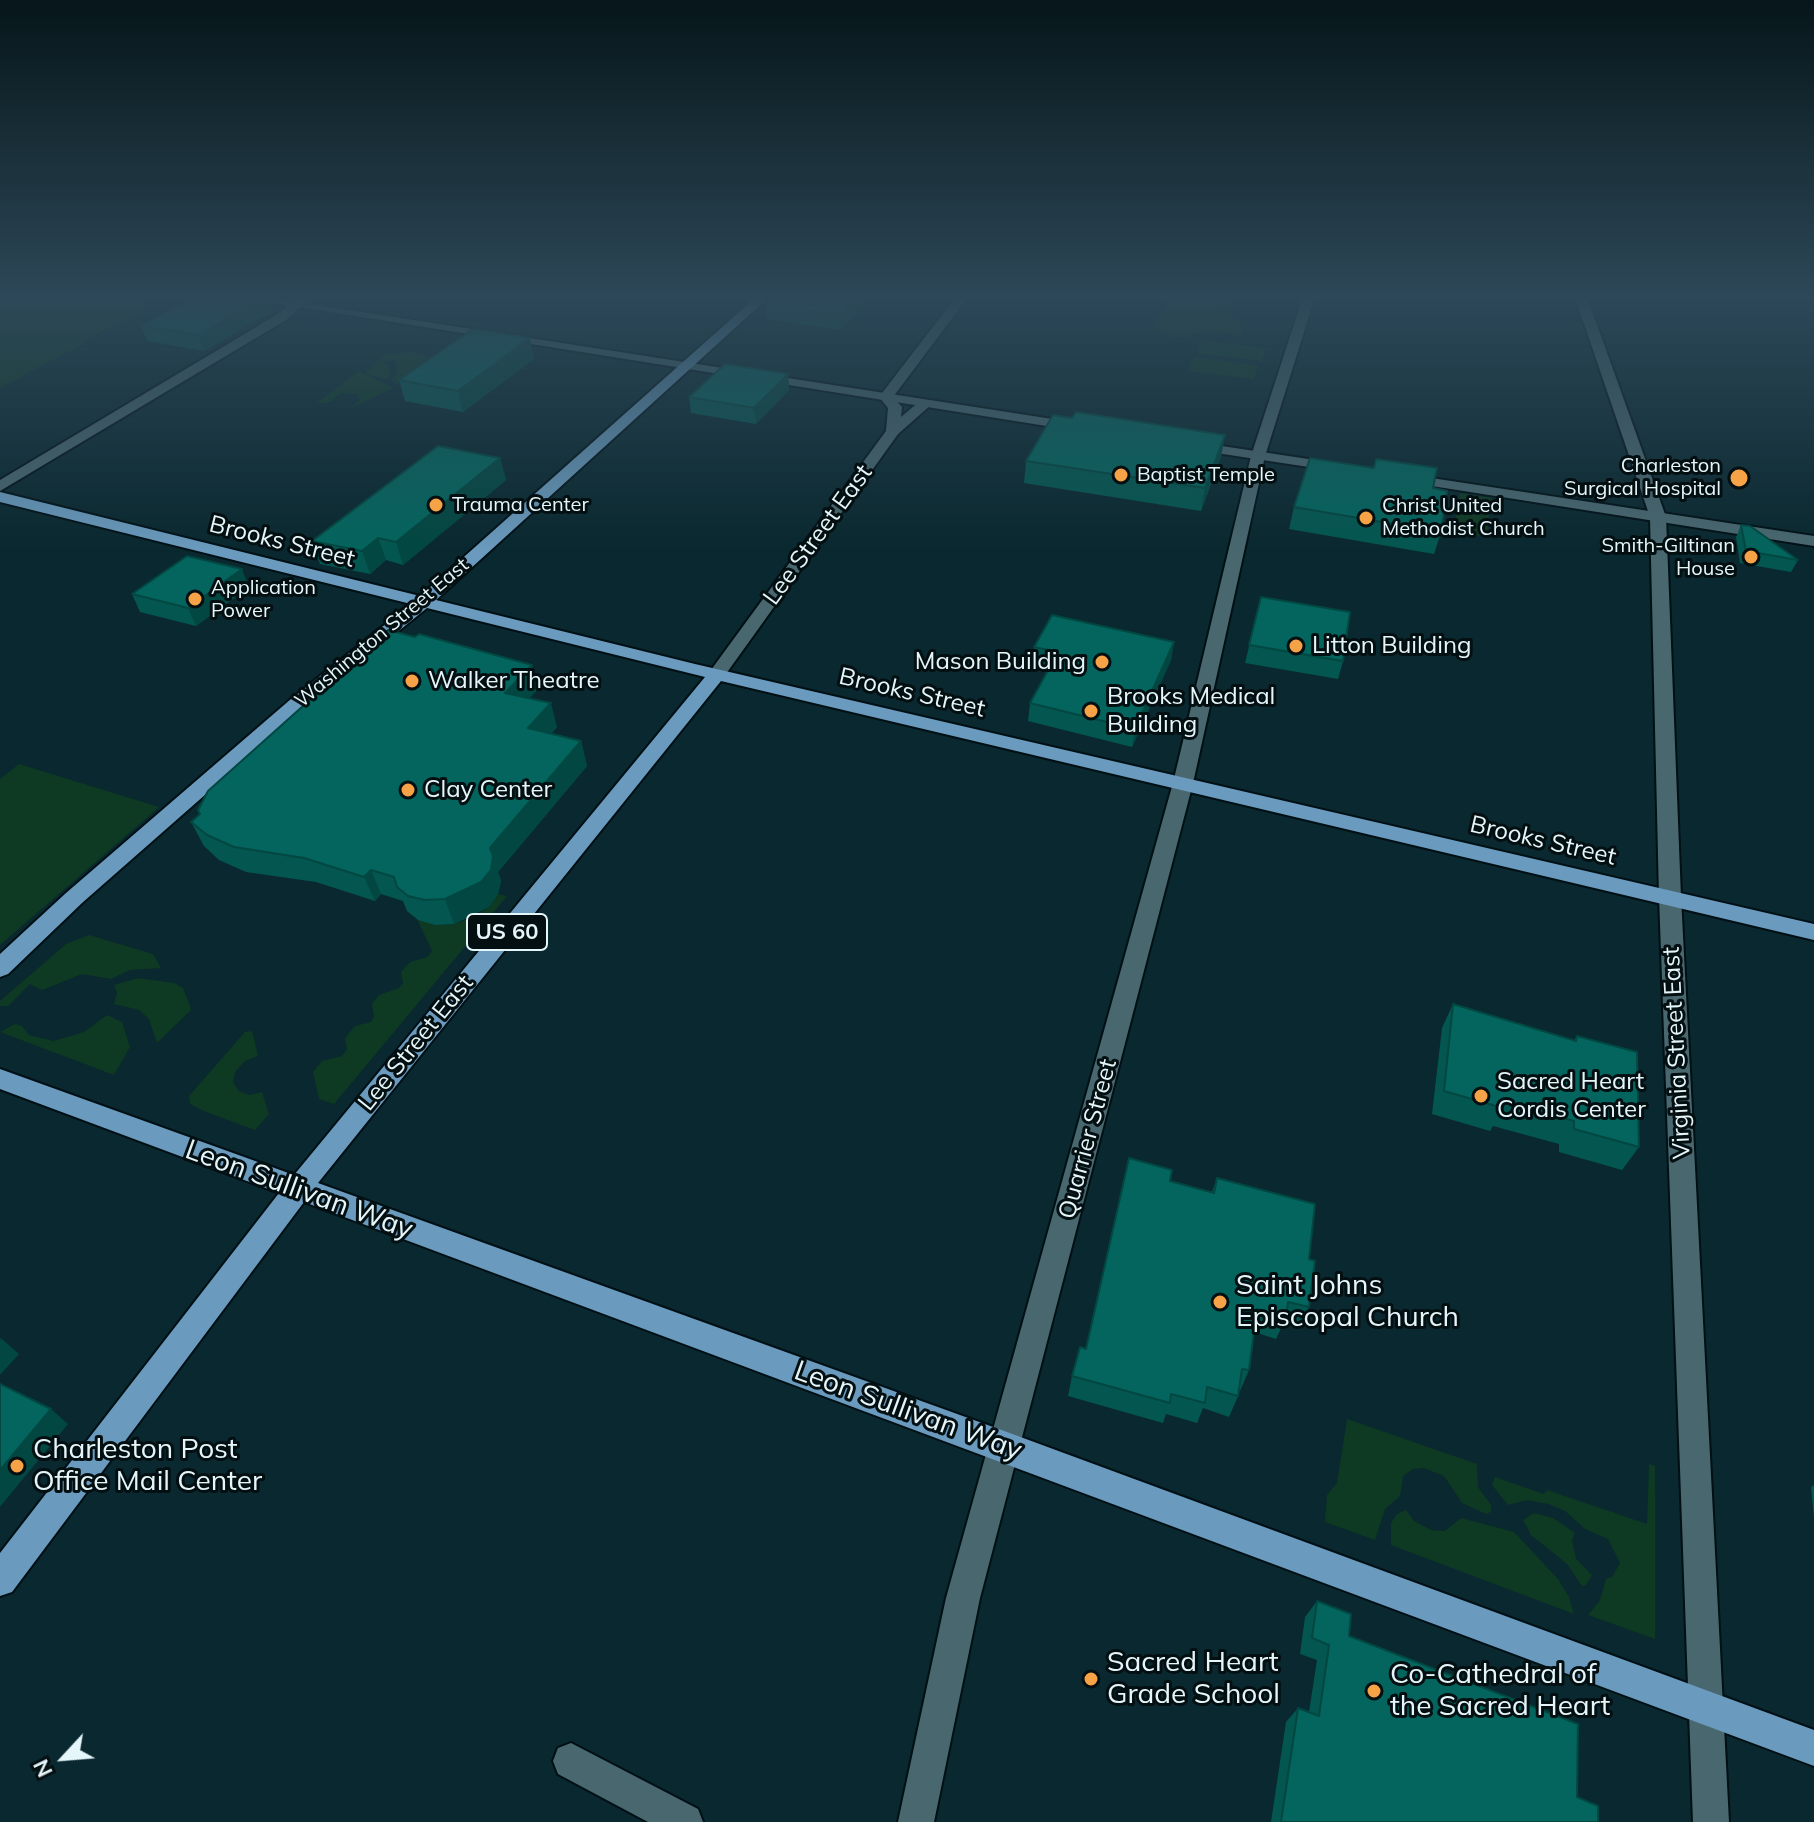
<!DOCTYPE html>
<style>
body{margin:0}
#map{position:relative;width:1814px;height:1822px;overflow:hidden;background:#0a282f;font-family:Mulish,sans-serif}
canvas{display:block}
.north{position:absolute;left:24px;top:1718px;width:80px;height:80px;-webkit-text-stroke:6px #040f12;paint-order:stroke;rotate:244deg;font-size:22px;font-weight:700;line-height:32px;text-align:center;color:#e5f6fa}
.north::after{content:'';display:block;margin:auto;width:28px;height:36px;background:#e5f6fa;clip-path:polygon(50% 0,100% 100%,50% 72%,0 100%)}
</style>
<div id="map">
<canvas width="1814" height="1822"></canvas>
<div class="north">N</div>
</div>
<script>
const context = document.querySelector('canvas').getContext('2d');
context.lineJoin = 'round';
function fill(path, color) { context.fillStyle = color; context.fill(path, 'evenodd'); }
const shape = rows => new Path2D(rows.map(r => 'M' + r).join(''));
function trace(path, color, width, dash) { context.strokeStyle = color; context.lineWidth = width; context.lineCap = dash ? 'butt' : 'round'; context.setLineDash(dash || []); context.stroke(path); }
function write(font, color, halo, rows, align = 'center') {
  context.font = font + ' Mulish,sans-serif'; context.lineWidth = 6; context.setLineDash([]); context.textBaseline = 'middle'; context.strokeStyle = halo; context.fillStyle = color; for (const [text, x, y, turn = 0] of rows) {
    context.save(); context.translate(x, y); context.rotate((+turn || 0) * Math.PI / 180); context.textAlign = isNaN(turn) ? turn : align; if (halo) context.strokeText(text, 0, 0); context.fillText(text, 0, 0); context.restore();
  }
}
const green = shape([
 [0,297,115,297,144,302,148,310,85,339,85,343,0,388],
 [1179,297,1225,297,1231,305,1218,309,1243,324,1240,336,1207,331,1178,338,1154,329,1167,298],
 [1202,340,1266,348,1262,361,1197,353],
 [412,352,425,356,427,363,397,385,391,379,397,375,396,359,382,362,389,366,390,377,382,379,365,373,384,355],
 [1194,357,1258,366,1254,379,1189,371],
 [359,371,393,388,349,409,360,400,358,394,341,393,330,402,315,404],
 [1460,493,1492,498,1486,537,1453,531],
 [19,764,159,807,0,945,0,779],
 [498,894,507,896,334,1104,319,1099,313,1072,322,1061,342,1056,347,1049,345,1038,355,1026,371,1022,374,1017,372,1004,379,995,399,988,403,983,401,972,410,962,428,957,432,951,417,919,435,925,454,924,474,917,489,907],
 [89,935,153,954,161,968,130,970,111,979,82,974,42,990,30,984,8,1006,0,1006,0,1001,66,944],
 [138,978,174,983,183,988,190,1006,191,1010,157,1043,149,1019,139,1010,114,1004,117,993,114,985],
 [107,1015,122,1022,130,1047,114,1075,0,1032,15,1024,22,1026,29,1035,53,1041,84,1032],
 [252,1031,258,1056,245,1061,235,1072,233,1082,239,1091,249,1095,262,1092,269,1114,255,1130,204,1111,190,1104,189,1096,245,1032],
 [1347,1419,1477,1464,1478,1487,1491,1505,1491,1512,1486,1514,1462,1503,1444,1476,1424,1468,1413,1469,1403,1476,1400,1496,1385,1509,1375,1540,1325,1522,1327,1495,1337,1483],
 [1649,1464,1655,1466,1655,1639,1588,1615,1600,1600,1606,1579,1612,1577,1620,1563,1608,1539,1585,1529,1565,1511,1548,1504,1527,1500,1508,1505,1492,1485,1495,1477,1544,1494,1547,1490,1647,1524],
 [1406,1510,1414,1521,1431,1530,1445,1531,1461,1518,1514,1532,1558,1579,1569,1597,1574,1614,1391,1545,1391,1523,1397,1514],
 [1534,1513,1553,1518,1575,1533,1572,1540,1576,1559,1592,1575,1586,1585,1582,1586,1567,1564,1531,1535,1523,1520]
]);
const minor = shape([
 [298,297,311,297,286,320,0,491,0,480,278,314,298,297],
 [956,297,968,297,893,397,902,407,901,417,920,401,932,404,898,434,723,678,711,678,711,670,886,431,888,408,879,397,956,297],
 [571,1743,698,1809,703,1822,648,1822,558,1774,553,1761,558,1748,571,1743]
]);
const tertiary = shape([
 [236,297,265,297,1078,423,1085,427,1078,431,236,297],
 [1195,442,1335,463,1342,467,1335,471,1190,449,1190,443,1195,442],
 [1405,474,1814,536,1814,546,1400,481,1398,478,1405,474]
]);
const secondary = shape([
 [1303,297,1315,297,1265,456,1193,783,980,1598,934,1822,898,1822,946,1598,1173,783,1251,456,1303,297],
 [1575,297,1587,297,1666,517,1681,897,1729,1822,1693,1822,1659,897,1650,517,1575,297]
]);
const primary = shape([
 [756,297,769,297,436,600,695,664,1814,924,1814,940,721,681,318,1183,1007,1432,1814,1730,1814,1766,304,1202,12,1592,0,1596,0,1553,279,1193,0,1089,0,1069,294,1175,705,677,427,608,305,707,82,903,8,974,0,977,0,954,66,893,291,699,411,604,0,502,0,492,420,596,756,297]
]);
const wall = shape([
 [773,297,862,297,862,307,840,330,766,319,765,304],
 [274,310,204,351,147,341,141,326],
 [534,359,463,412,405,401,399,380],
 [788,374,789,390,756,424,691,413,689,397],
 [1072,418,1225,435,1221,457,1201,511,1024,483,1026,461],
 [500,458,506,480,403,565,386,560,370,574,320,564,312,541],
 [1433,488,1441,532,1434,554,1289,529,1294,507],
 [1741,525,1798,560,1791,572,1740,563,1736,537],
 [249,587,196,626,140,612,132,594],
 [1261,597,1343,661,1338,679,1245,663],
 [1174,642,1171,660,1132,747,1028,721,1030,703,1049,668,1033,665,1034,647],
 [538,689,529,698,557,727,551,734,581,741,587,766,498,872,501,881,498,894,489,907,454,924,435,925,418,920,407,911,403,901,381,894,375,901,316,882,246,872,219,860,204,846,191,822],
 [1453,1004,1574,1040,1577,1036,1639,1147,1622,1170,1559,1152,1559,1144,1493,1126,1490,1131,1432,1114,1442,1028],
 [1217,1178,1309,1259,1309,1307,1299,1329,1283,1324,1276,1339,1254,1332,1249,1370,1240,1391,1239,1391,1238,1396,1229,1417,1203,1408,1197,1423,1166,1414,1163,1423,1068,1396,1072,1376,1170,1181,1212,1192],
 [1814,1485,1814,1518,1811,1487],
 [1317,1601,1349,1636,1577,1797,1598,1822,1271,1822,1286,1722,1298,1708,1309,1712,1317,1660,1300,1654,1305,1617]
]);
const shadedWall = shape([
 [265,297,270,297,274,310,204,351,198,335],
 [857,297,862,297,862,307,840,330,840,315],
 [530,338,534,359,463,412,458,391],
 [788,374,789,390,756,424,754,408],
 [1225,435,1221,457,1201,511,1205,488],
 [500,458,506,480,403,565,396,542],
 [378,538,386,560,370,574,362,551],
 [242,569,249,587,196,626,188,608],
 [1174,642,1171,660,1132,747,1135,729],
 [532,665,538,689,512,717,505,693],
 [551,703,557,727,534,752,528,728],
 [581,741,587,766,498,872,501,881,498,894,489,907,454,924,445,899],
 [371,870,381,894,375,901,364,877],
 [1,1338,19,1354,0,1375,0,1340],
 [51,1409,68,1424,0,1507,0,1470]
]);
const building = shape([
 [194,297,265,297,198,335,141,326,194,297],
 [773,297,857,297,840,315,765,304,773,297],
 [473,329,530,338,458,391,399,380,473,329],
 [725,364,788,374,754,408,689,397,725,364],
 [1076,412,1225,435,1205,488,1026,461,1053,415,1072,418,1076,412],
 [438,446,500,458,396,542,378,538,362,551,312,541,438,446],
 [1310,458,1374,468,1376,459,1437,468,1433,488,1447,491,1441,532,1294,507,1310,458],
 [1741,525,1750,526,1798,560,1746,551,1741,525],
 [187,556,242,569,188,608,132,594,187,556],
 [1261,597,1350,612,1343,661,1249,645,1261,597],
 [1052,615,1174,642,1135,729,1030,703,1058,652,1034,647,1052,615],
 [388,630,415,637,419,634,532,665,505,693,551,703,528,728,581,741,490,848,493,856,491,870,481,882,445,899,425,900,408,896,397,887,394,877,371,870,364,877,304,858,234,847,207,835,191,822,200,814,198,810,208,791,388,630],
 [1453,1004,1576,1041,1577,1036,1637,1052,1639,1147,1574,1129,1574,1121,1504,1102,1503,1108,1444,1091,1453,1004],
 [1129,1158,1172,1170,1170,1181,1214,1193,1217,1178,1315,1204,1309,1259,1315,1261,1309,1307,1288,1302,1286,1318,1257,1309,1249,1370,1242,1369,1238,1396,1207,1387,1205,1403,1171,1394,1170,1403,1072,1376,1080,1347,1086,1349,1129,1158],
 [0,1384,51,1409,0,1470,0,1384],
 [1317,1601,1351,1614,1349,1636,1578,1724,1577,1797,1598,1806,1598,1822,1281,1822,1298,1708,1319,1716,1329,1645,1312,1638,1317,1601]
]);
const markers = [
 [1121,475,8,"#f6a247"],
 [1739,478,10,"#f6a247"],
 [436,505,8,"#f6a247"],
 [1366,518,8,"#f6a247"],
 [1751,557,8,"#f6a247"],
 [195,599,8,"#f6a247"],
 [1296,646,8,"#f6a247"],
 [1102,662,8,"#f6a247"],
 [412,681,8,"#f6a247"],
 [1091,711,8,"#f6a247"],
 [408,790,8,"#f6a247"],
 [1481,1096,8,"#f6a247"],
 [1220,1302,8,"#f6a247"],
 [17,1466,8,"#f6a247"],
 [1091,1679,8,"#f6a247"],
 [1374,1691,8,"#f6a247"]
];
const farPoinames = [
 ["Charleston",1721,466,"right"],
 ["Surgical Hospital",1721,489,"right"],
 ["Baptist Temple",1137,475],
 ["Trauma Center",452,505],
 ["Christ United",1382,506],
 ["Methodist Church",1382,529],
 ["Smith-Giltinan",1735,546,"right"],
 ["House",1735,569,"right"],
 ["Application",211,588],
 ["Power",211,611]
];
const farStreetnames = [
 ["Washington Street East",382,633,-40]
];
const shields = [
 [507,932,80]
];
const shieldNames = [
 ["US 60",507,932]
];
const streetNames = [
 ["Lee Street East",818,535,-54],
 ["Brooks Street",282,542,14],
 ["Brooks Street",912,693,13],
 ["Brooks Street",1543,841,13],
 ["Lee Street East",416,1043,-51],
 ["Virginia Street East",1677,1053,-93],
 ["Quarrier Street",1088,1139,-75]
];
const poiNames = [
 ["Litton Building",1312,646],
 ["Mason Building",1086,662,"right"],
 ["Walker Theatre",428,681],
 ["Brooks Medical",1107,697],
 ["Building",1107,725],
 ["Clay Center",424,790],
 ["Sacred Heart",1497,1082],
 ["Cordis Center",1497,1110]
];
const nearStreetnames = [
 ["Leon Sullivan Way",299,1190,20],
 ["Leon Sullivan Way",908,1411,20]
];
const nearPoinames = [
 ["Saint Johns",1236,1286],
 ["Episcopal Church",1236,1318],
 ["Charleston Post",33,1450],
 ["Office Mail Center",33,1482],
 ["Sacred Heart",1107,1663],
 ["Grade School",1107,1695],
 ["Co-Cathedral of",1390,1675],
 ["the Sacred Heart",1390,1707]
];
fill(green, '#0e3922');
trace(minor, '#001015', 4);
trace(tertiary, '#001015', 4);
trace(secondary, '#001015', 4);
trace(primary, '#001015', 4);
fill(minor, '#49676f');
fill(tertiary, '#49676f');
fill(secondary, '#49676f');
fill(primary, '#6a9abd');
fill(wall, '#035750');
fill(shadedWall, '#024741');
fill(building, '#03655d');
trace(building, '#024741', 2);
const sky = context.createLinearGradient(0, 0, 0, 552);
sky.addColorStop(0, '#06161a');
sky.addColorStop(0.54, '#2d4858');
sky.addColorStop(1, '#2d485800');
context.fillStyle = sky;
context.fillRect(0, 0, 1814, 552);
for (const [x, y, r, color] of markers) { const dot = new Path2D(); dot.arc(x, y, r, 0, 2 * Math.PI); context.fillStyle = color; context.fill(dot); trace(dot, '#040f12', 3); }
write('20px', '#e5f6fa', '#040f12', farPoinames, 'left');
write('20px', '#e5f6fa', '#040f12', farStreetnames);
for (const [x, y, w] of shields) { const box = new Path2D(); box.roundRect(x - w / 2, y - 18, w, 36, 6); context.fillStyle = '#040f12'; context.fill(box); trace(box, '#e5f6fa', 2); }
write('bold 22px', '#e5f6fa', null, shieldNames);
write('24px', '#e5f6fa', '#040f12', streetNames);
write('24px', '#e5f6fa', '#040f12', poiNames, 'left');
write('28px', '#e5f6fa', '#040f12', nearStreetnames);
write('28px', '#e5f6fa', '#040f12', nearPoinames, 'left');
</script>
